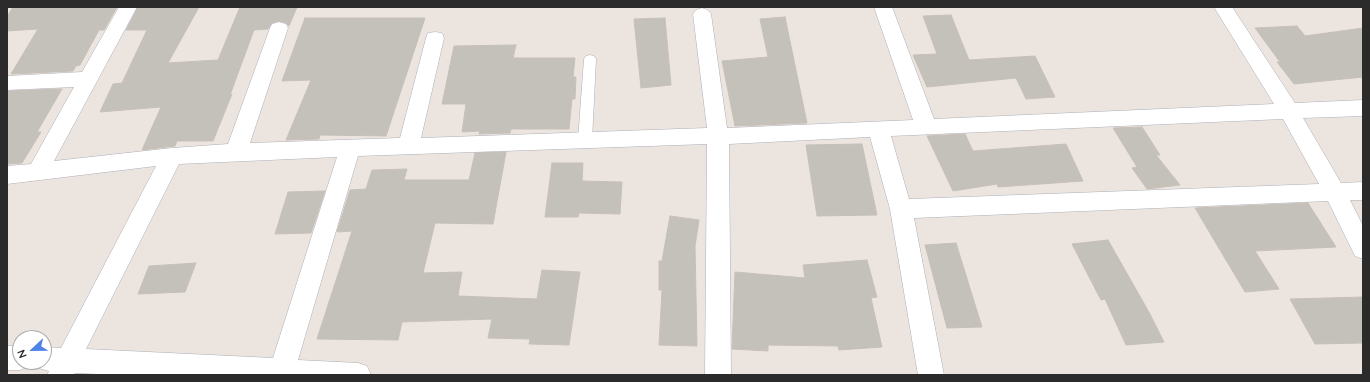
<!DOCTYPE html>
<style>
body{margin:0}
#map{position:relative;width:1370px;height:382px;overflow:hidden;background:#ece4df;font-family:Quicksand,sans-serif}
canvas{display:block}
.frame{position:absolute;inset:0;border:8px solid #2b2b2b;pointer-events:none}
.north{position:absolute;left:12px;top:330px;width:40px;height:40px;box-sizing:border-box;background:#fff;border:1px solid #aaa;border-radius:50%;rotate:248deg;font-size:11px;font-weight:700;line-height:16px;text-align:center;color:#2b2b2b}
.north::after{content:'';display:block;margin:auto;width:14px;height:18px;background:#5083e8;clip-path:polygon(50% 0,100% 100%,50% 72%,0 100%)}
</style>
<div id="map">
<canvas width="1370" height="382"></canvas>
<div class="frame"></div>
<div class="north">N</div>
</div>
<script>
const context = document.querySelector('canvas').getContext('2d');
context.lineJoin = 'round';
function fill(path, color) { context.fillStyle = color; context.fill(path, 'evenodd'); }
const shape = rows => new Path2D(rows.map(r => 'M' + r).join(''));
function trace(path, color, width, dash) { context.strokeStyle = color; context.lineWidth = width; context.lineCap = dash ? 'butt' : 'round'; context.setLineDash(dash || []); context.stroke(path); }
const building = shape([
 [13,7,117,7,104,30,99,30,80,65,76,66,73,71,11,74,38,29,7,31,7,17,13,7],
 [138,7,199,7,168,63,218,60,240,7,297,7,289,26,286,23,279,21,272,23,268,29,254,30,230,95,232,94,213,141,177,141,175,146,142,150,161,107,100,112,113,84,122,83,147,30,126,30,138,7],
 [951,15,969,60,1035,56,1055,97,1026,99,1016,78,927,87,913,55,937,54,923,16,951,15],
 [785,17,807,123,735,126,722,61,768,57,760,19,785,17],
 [305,18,425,18,386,136,320,135,319,139,286,140,311,80,282,81,305,18],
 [665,18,671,85,641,88,634,19,665,18],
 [1297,26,1305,36,1363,28,1363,77,1294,84,1277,62,1280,62,1255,28,1297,26],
 [516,45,513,58,575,58,573,77,576,77,575,99,572,99,569,129,511,129,510,133,479,134,480,131,462,132,466,104,442,104,454,46,516,45],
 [62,89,37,132,41,132,22,163,7,164,7,91,62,89],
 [1142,127,1160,155,1156,155,1180,185,1147,189,1132,168,1137,167,1113,128,1142,127],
 [965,134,973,151,1066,144,1083,181,998,187,997,184,953,191,927,136,965,134],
 [862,144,877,215,817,216,806,145,862,144],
 [506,152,493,224,435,223,423,273,462,272,458,296,537,299,542,270,580,272,569,345,529,344,530,339,488,338,492,319,402,322,398,340,317,339,352,231,337,232,350,190,366,189,372,170,407,169,404,180,469,180,475,153,506,152],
 [552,163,583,163,582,181,622,182,620,214,579,213,578,217,545,217,552,163],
 [325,191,311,233,275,234,288,192,325,191],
 [1308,203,1336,247,1255,251,1279,289,1245,292,1195,208,1308,203],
 [670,216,699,220,695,246,697,346,659,345,662,290,659,290,659,261,662,261,670,216],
 [1108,240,1150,314,1164,342,1126,345,1105,299,1101,300,1072,244,1108,240],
 [956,243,982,327,947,328,925,245,956,243],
 [867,260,877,297,871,298,882,347,839,350,838,346,768,345,768,351,732,349,735,272,805,278,803,265,867,260],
 [196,263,185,292,138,294,149,266,196,263],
 [1363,297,1363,343,1315,344,1290,299,1363,297]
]);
const lane = shape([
 [590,55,594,56,596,59,592,140,590,144,585,145,580,144,578,140,584,59,586,56,590,55]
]);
const street = shape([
 [119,7,137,7,54,161,172,148,228,144,270,28,272,24,279,22,286,24,288,28,250,143,400,138,426,38,428,33,435,32,442,33,444,38,421,138,707,128,693,14,696,10,702,8,708,10,711,14,727,128,913,120,874,7,892,7,934,119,1274,104,1214,7,1232,7,1295,103,1363,100,1363,116,1303,118,1341,183,1363,182,1363,200,1350,200,1363,226,1363,259,1355,256,1328,201,914,218,944,375,918,375,890,209,870,137,729,144,731,375,705,375,707,144,358,156,298,360,358,363,367,366,371,375,122,375,75,373,73,375,47,375,49,371,35,367,33,362,44,362,44,347,61,348,156,166,7,184,7,166,31,164,74,87,7,90,7,76,82,72,119,7],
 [1283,119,1319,184,909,199,891,136,1283,119],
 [337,157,273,358,86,349,179,164,337,157],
 [7,346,20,346,20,362,31,362,29,366,20,370,7,370,7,346]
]);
fill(building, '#c4c0ba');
trace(building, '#c7c0b9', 1);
trace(lane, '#acafb6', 1);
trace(street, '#acafb6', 1);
fill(lane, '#fff');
fill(street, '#fff');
</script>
